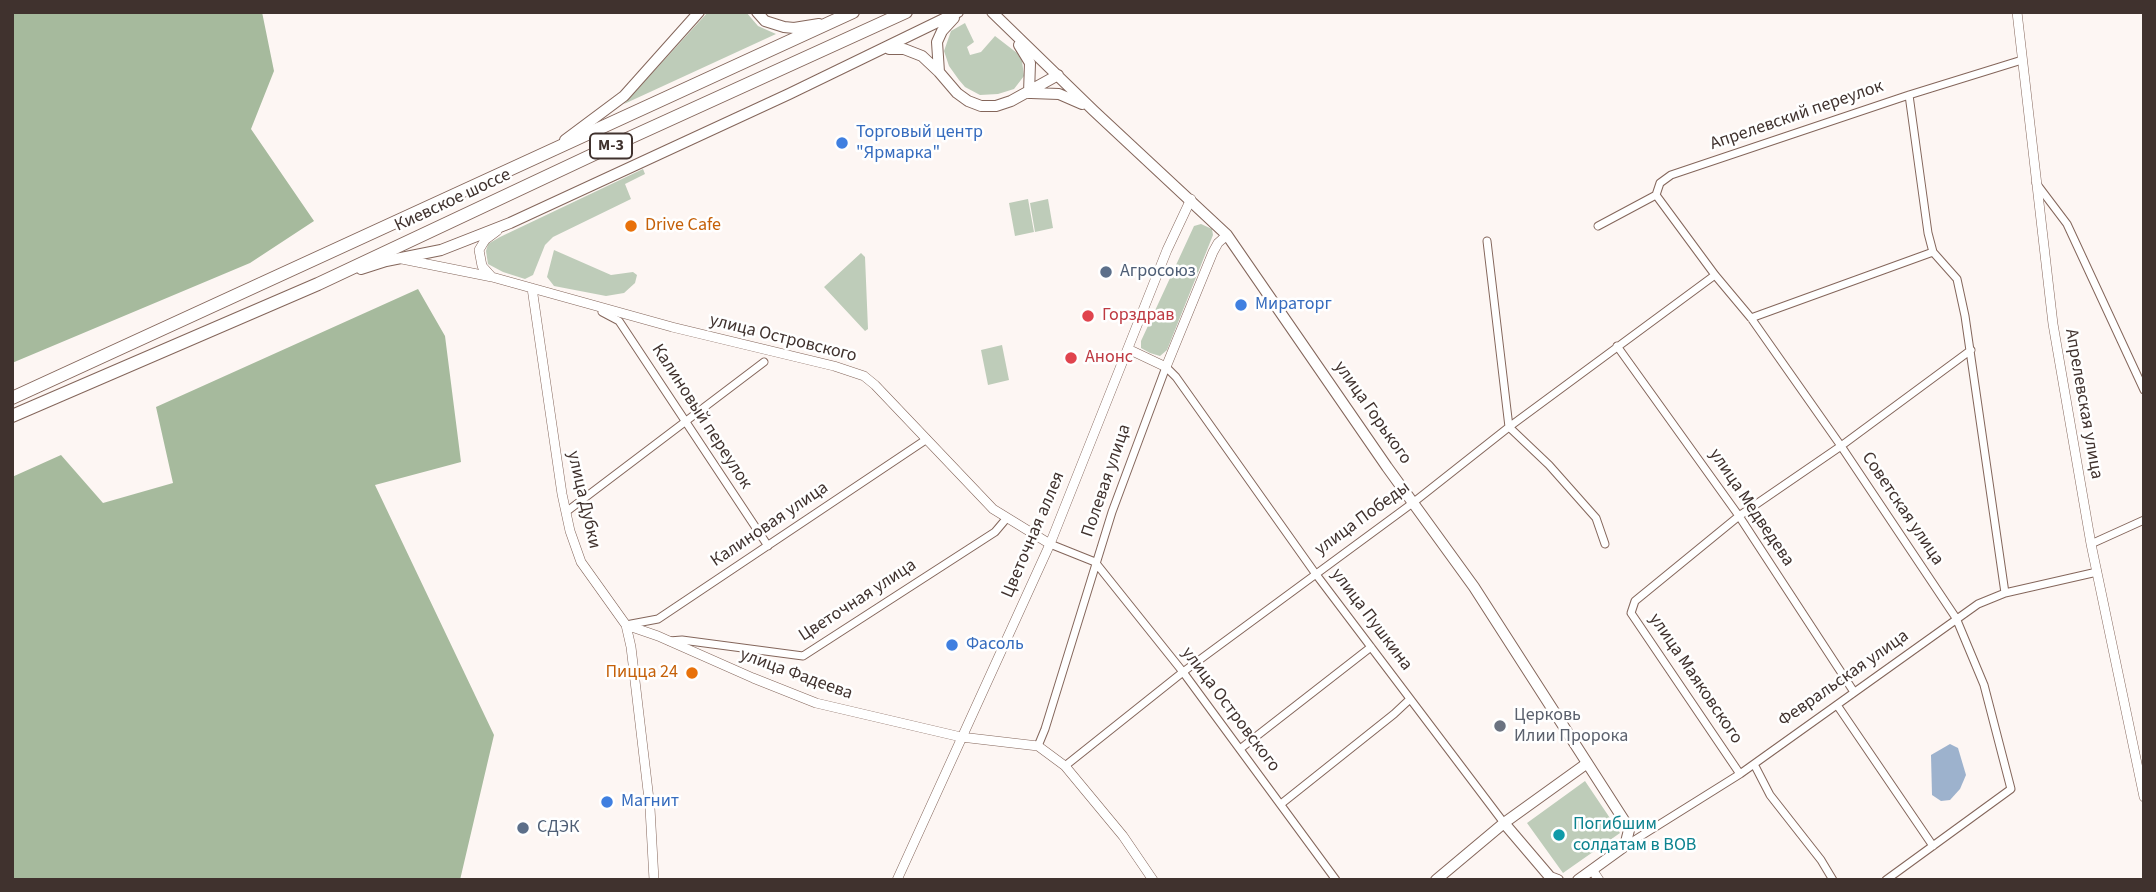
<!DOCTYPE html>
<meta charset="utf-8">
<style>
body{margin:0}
#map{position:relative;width:2156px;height:892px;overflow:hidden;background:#fdf6f3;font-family:"Source Sans 3",sans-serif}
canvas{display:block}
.frame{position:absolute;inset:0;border:14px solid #40322e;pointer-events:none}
</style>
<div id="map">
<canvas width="2156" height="892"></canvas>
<div class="frame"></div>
</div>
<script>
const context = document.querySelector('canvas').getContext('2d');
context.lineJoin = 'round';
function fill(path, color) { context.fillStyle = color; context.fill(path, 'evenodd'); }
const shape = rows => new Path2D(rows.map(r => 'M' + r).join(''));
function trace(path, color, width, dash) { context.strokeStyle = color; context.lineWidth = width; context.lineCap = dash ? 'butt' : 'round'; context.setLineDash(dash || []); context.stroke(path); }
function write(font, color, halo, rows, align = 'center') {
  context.font = font + ' "Source Sans 3",sans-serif'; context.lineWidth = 5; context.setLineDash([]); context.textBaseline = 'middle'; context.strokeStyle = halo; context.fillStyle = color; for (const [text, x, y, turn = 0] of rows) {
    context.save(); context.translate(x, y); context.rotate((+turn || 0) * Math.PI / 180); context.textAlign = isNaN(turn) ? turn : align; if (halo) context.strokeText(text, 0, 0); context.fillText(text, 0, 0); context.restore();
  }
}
const green = shape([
 [708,12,746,12,758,26,776,34,624,104],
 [965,23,974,42,967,47,970,55,981,52,995,36,1017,53,1022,61,1024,76,1014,89,998,94,980,95,965,87,959,80,949,66,944,51,951,31],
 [643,169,645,174,625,184,631,199,553,237,545,245,533,275,525,279,503,272,488,264,486,251,488,244,500,237],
 [1028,199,1034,232,1015,236,1009,203],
 [1048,199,1053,228,1035,232,1030,203],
 [1201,224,1212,229,1213,235,1167,350,1160,356,1150,353,1141,348,1141,341,1194,226],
 [554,250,611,275,633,272,637,275,635,283,624,293,606,296,554,286,547,277],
 [861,253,865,257,868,329,865,331,824,287],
 [1002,345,1009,380,988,385,981,350],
 [1585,781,1620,833,1563,873,1527,823]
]);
const forest = shape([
 [12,12,262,12,274,71,251,129,314,221,250,263,12,363],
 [418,289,445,336,461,462,375,485,494,735,460,880,12,880,12,477,61,455,103,503,173,483,156,407]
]);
const water = shape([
 [1950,744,1958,748,1966,775,1960,789,1950,800,1941,801,1932,795,1931,755]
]);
const minor = shape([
 [1909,95,1928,233,1933,252,1957,279,1965,316,2005,593],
 [2036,183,2067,224,2144,390],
 [1656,195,1715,275,1751,318,1841,446,1956,618,1984,685,2011,789,1886,880],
 [1598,226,1656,195,1660,183,1671,175,1909,95,2022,60],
 [1487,241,1509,427,1549,465,1596,518,1605,544],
 [602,312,619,321,768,546],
 [1751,318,1933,252],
 [1617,346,1739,516,1854,692],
 [566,512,764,362],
 [1050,544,1095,562,1183,672,1336,880],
 [2091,544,2144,520],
 [626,625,658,619,927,439],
 [669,641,682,640,803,656,995,532,1006,519],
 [1837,705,1933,846],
 [1038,746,1045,729,1112,512,1166,367,1176,377,1315,573,1504,823],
 [1240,749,1371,647],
 [1754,764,1770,795,1821,860,1833,880],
 [1065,766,1183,672,1414,502,1509,427,1715,275],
 [1740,774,1631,613,1635,601,1739,516,1841,446,1971,350],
 [1281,804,1394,714,1410,699],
 [1625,846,1740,774,1978,604,2005,593,2097,572]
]);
const tertiary = shape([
 [2017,12,2053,324,2091,544,2144,797],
 [402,259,492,277,672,327,834,366,864,376,875,385,993,509,1050,544],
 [491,276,482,266,479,250,485,240,497,231],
 [532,288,562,494,570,531,581,562,626,625,631,647,650,808,654,880],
 [1128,349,1166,367,1213,252,1218,243,1227,235],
 [626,625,658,636,753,678,816,703,961,737,1038,746,1065,766,1123,836,1153,880],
 [1593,871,1599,880],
 [897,880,1050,544,1167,250,1191,199]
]);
const secondary = shape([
 [757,12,765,21,784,27,794,28,819,24],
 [992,12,1094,111,1227,235,1387,467,1474,587,1627,825,1629,830,1625,846,1578,880],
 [1019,45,1030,63,1029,93],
 [889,49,904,49,922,56,939,72,957,93,968,101,981,106,996,106,1011,101,1058,75],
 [939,72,937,42,942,31,954,18],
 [1031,93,1059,94,1082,104],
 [565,140,624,96,699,12],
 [361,269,386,261,441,250,510,223,789,94,958,12],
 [1504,823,1550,877,1558,880],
 [1436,880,1504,823,1586,764]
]);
const trunk = shape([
 [12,398,853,12],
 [12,416,318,284,605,149,906,12]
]);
const markers = [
 [842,143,7,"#3f7fe0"],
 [631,226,7,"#e8710a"],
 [1106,272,7,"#5c6f8a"],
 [1241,305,7,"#3f7fe0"],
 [1088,316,7,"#e0444e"],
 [1071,358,7,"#e0444e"],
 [952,645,7,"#3f7fe0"],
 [692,673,7,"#e8710a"],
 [1500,726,7,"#6b7280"],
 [607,802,7,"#3f7fe0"],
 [523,828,7,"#5c6f8a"],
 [1559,835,7,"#0f9aa8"]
];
const shields = [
 [611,146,42]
];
const shieldNames = [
 ["М-3",611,146]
];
const streetNames = [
 ["Апрелевский переулок",1797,116,-19],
 ["Киевское шоссе",453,201,-25],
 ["улица Островского",783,339,14],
 ["Апрелевская улица",2083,404,80],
 ["улица Горького",1372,413,55],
 ["Калиновый переулок",701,417,57],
 ["Полевая улица",1107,481,-71],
 ["улица Дубки",583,500,77],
 ["улица Медведева",1751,508,56],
 ["Советская улица",1902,509,56],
 ["улица Победы",1363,519,-36],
 ["Калиновая улица",770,525,-34],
 ["Цветочная аллея",1034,535,-67],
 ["Цветочная улица",858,601,-33],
 ["улица Пушкина",1371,620,53],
 ["улица Фадеева",796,675,20],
 ["улица Маяковского",1695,679,56],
 ["Февральская улица",1844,679,-35],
 ["улица Островского",1230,710,53]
];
const shopNames = [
 ["Торговый центр",856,133],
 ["\"Ярмарка\"",856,154],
 ["Мираторг",1255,305],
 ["Фасоль",966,645],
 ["Магнит",621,802]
];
const foodNames = [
 ["Drive Cafe",645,226],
 ["Пицца 24",678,673,"right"]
];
const serviceNames = [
 ["Агросоюз",1120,272],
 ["СДЭК",537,828]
];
const healthNames = [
 ["Горздрав",1102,316],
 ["Анонс",1085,358]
];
const worshipNames = [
 ["Церковь",1514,716],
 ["Илии Пророка",1514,737]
];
const cultureNames = [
 ["Погибшим",1573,825],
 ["солдатам в ВОВ",1573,846]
];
fill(green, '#beccb9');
fill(forest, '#a6ba9d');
fill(water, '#9db2cd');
trace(minor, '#84665b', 9);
trace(tertiary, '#84665b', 10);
trace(secondary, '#84665b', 12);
trace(trunk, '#84665b', 14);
trace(minor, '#fff', 7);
trace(tertiary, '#fff', 9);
trace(secondary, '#fff', 10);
trace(trunk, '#fff', 12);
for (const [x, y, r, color] of markers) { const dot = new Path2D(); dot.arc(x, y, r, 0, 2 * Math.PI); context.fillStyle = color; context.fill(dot); trace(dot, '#fff', 2.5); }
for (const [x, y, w] of shields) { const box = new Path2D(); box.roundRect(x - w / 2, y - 12.5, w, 25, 5); context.fillStyle = '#fff'; context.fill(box); trace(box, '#40322e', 2); }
write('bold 16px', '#40322e', null, shieldNames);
write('18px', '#40322e', '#fff', streetNames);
write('18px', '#366cbe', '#fff', shopNames, 'left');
write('18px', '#c56008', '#fff', foodNames, 'left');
write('18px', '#4e5e75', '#fff', serviceNames, 'left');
write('18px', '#be3a42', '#fff', healthNames, 'left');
write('18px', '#5b616d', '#fff', worshipNames, 'left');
write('18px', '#0d838f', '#fff', cultureNames, 'left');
</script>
